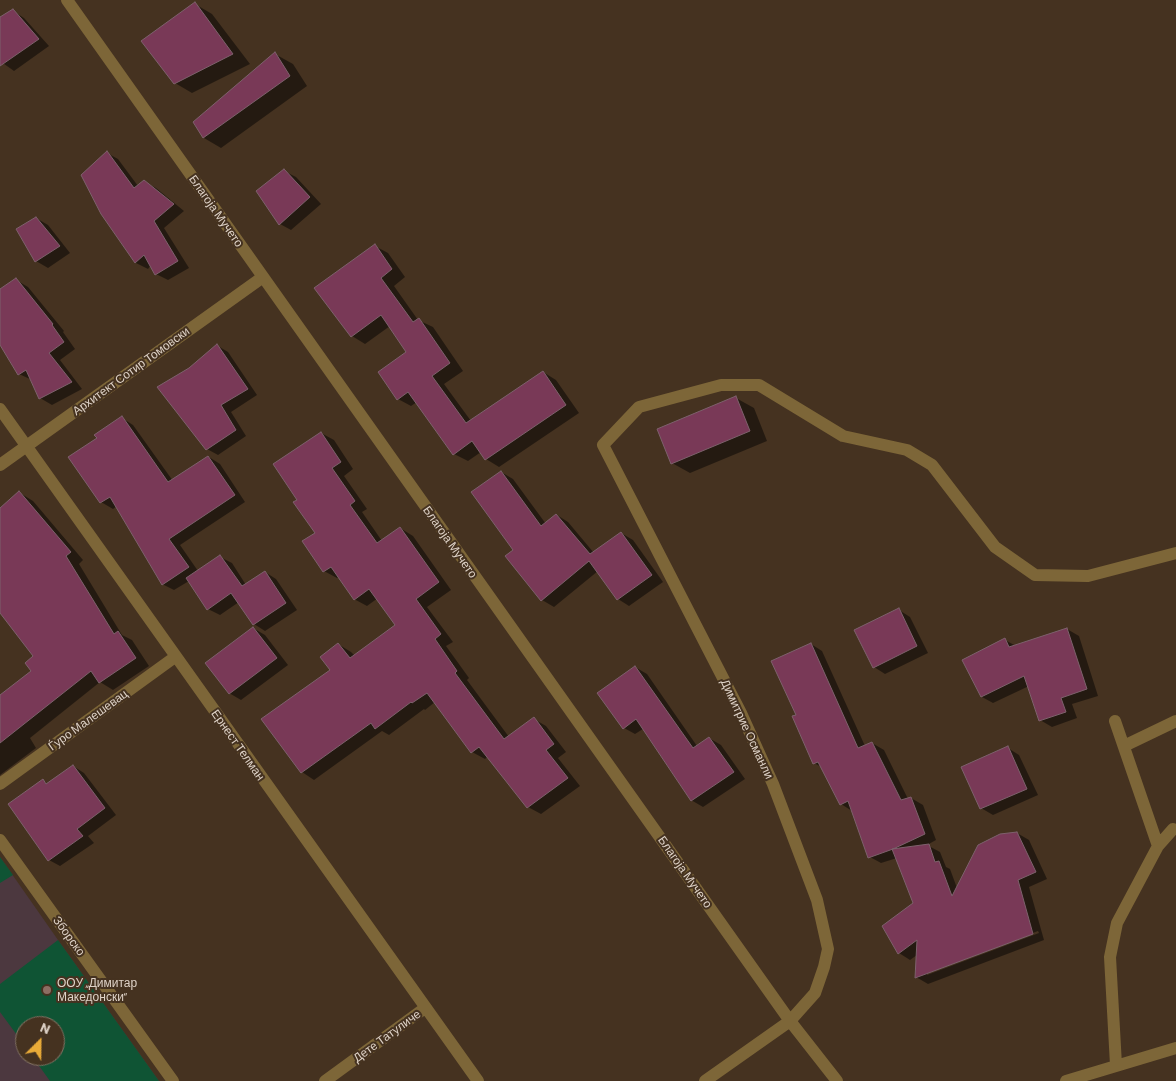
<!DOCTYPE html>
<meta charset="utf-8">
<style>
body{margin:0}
#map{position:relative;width:1176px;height:1081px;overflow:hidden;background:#453220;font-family:Barlow,sans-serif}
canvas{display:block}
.north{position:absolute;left:15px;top:1016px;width:50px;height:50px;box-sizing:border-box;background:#453220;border:1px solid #827263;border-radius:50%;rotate:23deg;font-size:14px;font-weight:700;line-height:20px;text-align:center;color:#ded2c7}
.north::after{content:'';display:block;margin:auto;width:18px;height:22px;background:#e9ab38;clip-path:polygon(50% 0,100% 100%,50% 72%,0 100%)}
</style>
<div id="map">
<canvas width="1176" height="1081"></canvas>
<div class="north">N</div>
</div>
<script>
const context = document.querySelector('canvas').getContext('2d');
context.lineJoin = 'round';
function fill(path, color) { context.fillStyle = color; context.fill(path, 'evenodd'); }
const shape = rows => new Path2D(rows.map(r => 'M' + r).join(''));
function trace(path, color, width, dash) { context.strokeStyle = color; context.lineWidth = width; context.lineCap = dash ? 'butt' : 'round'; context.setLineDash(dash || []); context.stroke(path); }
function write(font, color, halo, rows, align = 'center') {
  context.font = font + ' Barlow,sans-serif'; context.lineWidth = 4; context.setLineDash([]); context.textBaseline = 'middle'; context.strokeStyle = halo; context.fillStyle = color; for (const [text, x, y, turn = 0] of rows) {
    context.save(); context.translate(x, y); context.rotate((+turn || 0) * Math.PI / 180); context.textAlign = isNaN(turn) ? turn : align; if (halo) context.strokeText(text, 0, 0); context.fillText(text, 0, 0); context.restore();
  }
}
const education = shape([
 [0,857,58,940,159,1081,0,1081],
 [25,1026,55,1026,55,1056,25,1056]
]);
const green = shape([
 [0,857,13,875,0,883],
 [58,940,159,1081,50,1081,32,1056,55,1056,55,1026,25,1026,25,1046,0,1012,0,984]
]);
const shadow = shape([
 [195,4,212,14,250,64,192,93,175,83],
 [13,11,24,18,49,46,14,71,0,61,0,19],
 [275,54,293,64,307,86,221,148,204,138],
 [107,153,118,159,138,186,144,182,156,188,184,211,164,228,189,268,168,280,156,274,151,265,148,269,136,263,102,214],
 [284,171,296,177,321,204,291,230,280,224],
 [36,218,48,225,70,253,48,268,36,261],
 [375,246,388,253,405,277,394,286,418,320,433,327,463,371,444,384,471,421,543,372,556,380,579,413,499,467,486,459,481,452,468,461,454,454,417,402,411,406,398,399,408,353,390,326,365,344,352,336],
 [16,280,28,287,64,331,63,332,75,349,60,360,82,389,52,405,40,398,32,380,19,374,0,343,0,290],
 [218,346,228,352,257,395,231,412,246,436,218,455,207,449],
 [736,398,754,408,767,441,690,473,672,463],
 [122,418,133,425,173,481,209,457,220,464,245,502,180,545,198,571,220,557,232,563,246,585,265,572,276,579,297,610,265,631,254,624,239,602,220,615,208,609,189,581,174,590,162,584,117,506,113,509,101,502,99,439],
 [321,433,334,440,353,469,344,476,367,509,362,512,382,541,400,528,413,536,451,590,427,607,453,642,446,646,469,678,467,680,509,737,534,719,546,726,566,752,558,758,580,786,541,814,528,807,488,756,485,759,472,752,435,702,425,710,424,709,389,735,382,731,314,780,302,772,338,644,351,652,355,656,397,626,378,598,367,606,354,599,339,577,337,578,324,571,316,533,299,500],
 [501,472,513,479,546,524,557,515,568,522,594,553,621,533,633,540,663,582,629,606,618,599,598,571,554,607,542,600,514,550],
 [20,493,33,501,83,560,79,564,122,635,132,640,149,666,113,690,100,682,30,738,36,748,0,775,0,697,33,672,35,657,0,611,0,509],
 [899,610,910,617,928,653,885,674,874,667],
 [253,628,265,635,288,665,241,700,229,693],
 [1067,629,1079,636,1098,696,1072,704,1077,718,1052,727,1040,720,1029,686,993,703,982,697,1005,640,1016,646],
 [811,644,822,651,865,746,872,743,884,750,908,799,911,798,923,805,936,840,927,845,940,852,946,867,950,869,957,888,1017,833,1029,840,1047,879,1029,887,1044,940,928,984,916,977,917,955,910,960,899,953,915,903,897,858,881,863,870,857,852,811,841,804,823,768,814,763,798,715],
 [1038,931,1039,933,927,975,927,972],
 [635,667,647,674,697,746,709,738,721,745,745,779,703,807,691,800,643,729,635,734,624,728],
 [1008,748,1019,755,1038,795,993,815,981,808],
 [73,766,84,773,116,815,88,836,94,843,60,866,49,860,43,781,48,784]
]);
const building = shape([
 [195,2,233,54,174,84,141,41,195,2],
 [13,9,39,39,0,66,0,17,13,9],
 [275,52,290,76,203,138,193,122,275,52],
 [107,151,134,188,144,180,174,204,154,221,178,261,155,275,144,255,135,263,101,214,81,175,107,151],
 [284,169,310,197,279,225,256,191,284,169],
 [36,217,60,246,35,262,16,229,36,217],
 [375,244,392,269,381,278,413,322,419,318,450,363,432,376,466,423,543,371,566,405,485,460,472,441,453,455,408,392,397,400,378,372,406,352,381,315,351,337,314,288,375,244],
 [16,278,53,324,52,325,64,342,49,353,72,382,39,399,26,370,18,375,0,345,0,289,16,278],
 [217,344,248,389,221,405,236,430,206,450,157,387,189,368,217,344],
 [736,396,750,431,671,464,657,429,736,396],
 [122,416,168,482,208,456,235,495,169,539,189,567,162,585,110,497,100,503,68,457,97,438,94,435,122,416],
 [321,432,341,462,332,468,355,501,350,505,377,543,400,527,439,582,416,599,441,634,435,639,457,671,455,673,504,739,534,717,554,744,546,750,568,778,527,808,479,747,471,753,427,693,412,703,411,702,375,729,371,723,301,773,261,719,330,670,320,657,338,643,350,658,395,625,369,589,354,600,331,567,323,572,302,541,315,533,293,502,297,500,273,464,321,432],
 [501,471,541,526,556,514,590,554,621,532,652,575,617,600,589,561,541,601,505,556,513,550,471,492,501,471],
 [19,491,71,552,66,556,114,634,118,631,136,658,99,683,91,671,0,743,0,695,31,671,25,663,33,656,0,613,0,508,19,491],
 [220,555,242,586,265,571,286,603,253,625,231,593,207,610,186,578,220,555],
 [899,608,917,646,873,668,854,630,899,608],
 [253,627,277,658,229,694,205,663,253,627],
 [1067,628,1087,689,1061,698,1066,712,1039,721,1024,676,981,697,962,660,1005,638,1009,647,1067,628],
 [811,643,858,748,872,742,901,800,911,797,925,834,893,849,868,858,848,801,840,805,818,762,813,764,792,716,796,715,771,661,811,643],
 [635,666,693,748,709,737,734,772,691,801,636,719,623,729,597,693,635,666],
 [1008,746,1027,789,980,809,961,767,1008,746],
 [73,765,105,808,77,829,83,836,48,861,8,804,43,779,46,784,73,765],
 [1017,832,1036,872,1018,880,1033,934,915,978,917,940,898,954,882,926,913,903,892,849,929,844,935,862,939,861,952,896,978,845,1000,834,1017,832]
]);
const minor = shape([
 [67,0,790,1021,837,1081],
 [0,409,478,1081],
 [0,465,263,277],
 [1115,721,1158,846,1117,923,1110,957,1116,1065],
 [1124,746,1176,721],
 [0,784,175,657],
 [0,840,173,1081],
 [1158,846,1173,829],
 [325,1081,425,1008],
 [705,1081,790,1021,815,993,824,967,828,949,817,900,773,784,741,713,603,445,639,407,721,385,759,385,843,436,907,450,932,465,995,547,1035,575,1088,576,1176,553],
 [1066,1081,1176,1048]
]);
const markers = [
 [47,990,5,"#8d6e63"]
];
const streetNames = [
 ["Благоја Мучето",216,211,55],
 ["Архитект Сотир Томовски",131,371,-36],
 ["Благоја Мучето",450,542,55],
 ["Ѓуро Малешевац",88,720,-36],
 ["Димитрие Османли",747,729,65],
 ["Ернест Телман",238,745,55],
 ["Благоја Мучето",685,872,55],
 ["Зборско",69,936,54],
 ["Дете Татуличе",387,1036,-36]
];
const poiNames = [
 ["ООУ „Димитар",57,983],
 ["Македонски“",57,997]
];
fill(education, '#4c383f');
fill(green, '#0f5434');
fill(shadow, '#0007');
fill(building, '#793957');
trace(building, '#7d616c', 1);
trace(minor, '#7d6638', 12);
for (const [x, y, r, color] of markers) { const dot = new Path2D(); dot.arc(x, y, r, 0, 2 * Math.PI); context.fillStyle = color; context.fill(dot); trace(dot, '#453220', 2); }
write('12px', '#ded2c7', '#453220', streetNames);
write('12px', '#ded2c7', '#453220', poiNames, 'left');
</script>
